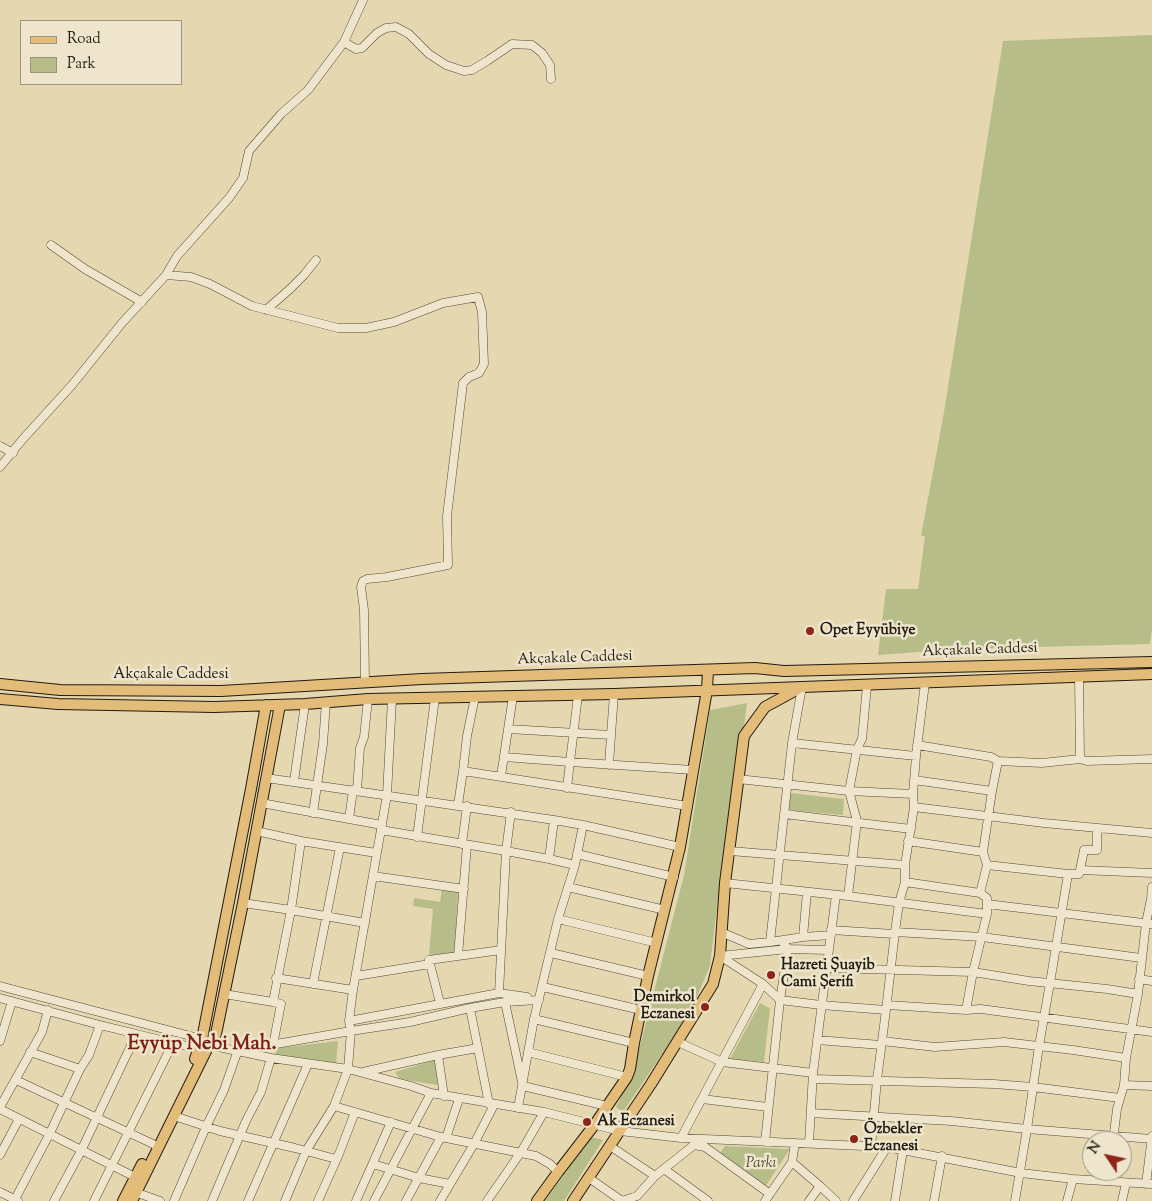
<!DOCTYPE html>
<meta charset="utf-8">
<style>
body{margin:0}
#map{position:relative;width:1152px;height:1201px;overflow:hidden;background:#e5d7b0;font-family:"Sorts Mill Goudy",serif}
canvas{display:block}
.legend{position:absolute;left:20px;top:20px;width:162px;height:65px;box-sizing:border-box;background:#eee5cc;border:1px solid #9c9481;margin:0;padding:6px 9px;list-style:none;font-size:15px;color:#221b11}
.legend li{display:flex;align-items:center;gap:10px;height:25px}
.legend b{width:25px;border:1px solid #9c9481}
.north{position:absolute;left:1082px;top:1131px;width:50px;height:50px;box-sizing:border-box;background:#eee5cc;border:1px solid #9c9481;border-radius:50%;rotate:304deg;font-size:14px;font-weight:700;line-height:20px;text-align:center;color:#221b11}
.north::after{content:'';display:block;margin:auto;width:18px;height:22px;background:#8f2418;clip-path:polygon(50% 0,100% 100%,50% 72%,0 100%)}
</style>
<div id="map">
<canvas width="1152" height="1201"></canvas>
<ul class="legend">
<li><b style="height:6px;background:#e2bc78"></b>Road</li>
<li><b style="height:14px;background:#b7bd89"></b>Park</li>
</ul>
<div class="north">N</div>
</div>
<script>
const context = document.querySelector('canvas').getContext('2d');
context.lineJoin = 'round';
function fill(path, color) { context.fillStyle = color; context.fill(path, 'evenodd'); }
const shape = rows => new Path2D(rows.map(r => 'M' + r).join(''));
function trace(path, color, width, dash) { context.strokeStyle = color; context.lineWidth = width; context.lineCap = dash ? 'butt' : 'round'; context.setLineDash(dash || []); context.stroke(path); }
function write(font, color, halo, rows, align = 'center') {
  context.font = font + ' "Sorts Mill Goudy",serif'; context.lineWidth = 5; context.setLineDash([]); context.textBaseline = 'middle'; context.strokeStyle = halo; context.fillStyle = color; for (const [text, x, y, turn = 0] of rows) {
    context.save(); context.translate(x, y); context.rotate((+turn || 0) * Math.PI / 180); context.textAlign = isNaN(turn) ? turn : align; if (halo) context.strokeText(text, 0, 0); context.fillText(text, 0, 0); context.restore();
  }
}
const green = shape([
 [1152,35,1152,629,1150,644,960,649,878,655,886,589,918,589,925,536,921,536,943,418,1003,41],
 [747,703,741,752,727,821,710,966,682,1032,666,1056,662,1054,623,1112,616,1107,632,1077,684,875,710,710],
 [790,793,844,799,843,815,789,810],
 [442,889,458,891,455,946,454,952,451,953,431,955,429,954,433,909,413,906,414,898,440,902],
 [760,1003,770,1008,764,1062,730,1059],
 [338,1041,336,1064,275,1054,278,1048],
 [435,1060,438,1085,400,1079,395,1072],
 [591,1137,603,1140,564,1201,545,1201],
 [725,1146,790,1149,765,1187,719,1155]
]);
const minor = shape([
 [344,42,356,49,362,48,377,33,386,28,396,27,409,34,429,54,446,65,464,71,472,70,487,61,512,44,532,45,542,53,550,65,551,79],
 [51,245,85,269,142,302],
 [166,275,191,277,210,284,252,306,338,328,366,328,394,322,443,303,478,297,482,312,484,364,479,373,469,377,463,383,447,516,448,565,387,577,367,579,363,581,361,587,364,610,365,682],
 [266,310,290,289,304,275,316,260],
 [0,446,13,453],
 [0,467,22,440,72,385,122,323,166,275,177,256,229,198,243,178,249,151,281,114,308,90,344,42,363,0],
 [1079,676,1080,759],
 [392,699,387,795,353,990,349,1021,351,1031,410,1022,470,1008,505,1002,539,1000],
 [508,729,611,735,609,765],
 [611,735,614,694],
 [792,743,916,756],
 [917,745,991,757,998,761],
 [504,757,570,762,578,695],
 [463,771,467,736,475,697],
 [501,776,513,696],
 [266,778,554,820],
 [738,779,849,791,913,794],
 [914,780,992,791],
 [294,781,305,704],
 [567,788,570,762,693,770],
 [357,790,360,748,364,737,368,699],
 [261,803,382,825],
 [458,805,463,771,688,806],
 [914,807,1044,823,1152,833],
 [511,812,506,851,549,859,554,820,583,825],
 [313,813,323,744,326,702],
 [784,814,911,829],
 [349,819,353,790],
 [381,830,506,851,499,993],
 [256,831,301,841,376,853],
 [417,837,435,698],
 [301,841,291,910,365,923],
 [908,841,983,852],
 [462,844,467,806],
 [730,851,905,865],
 [577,854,674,877],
 [549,859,575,865],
 [987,865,1068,874,1079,874,1080,870,1152,873],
 [1080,870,1084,850,1097,850,1097,828],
 [373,876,464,889],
 [905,882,980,893],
 [725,883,848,896,987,914],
 [568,887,665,910],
 [848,896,857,821,849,791,857,749,862,739,867,686],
 [987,904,1152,924],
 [558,919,657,943],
 [831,930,894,934],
 [721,932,749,944,770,942,803,937,831,935],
 [895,932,982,937,1141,958],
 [803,937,807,892],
 [770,942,792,743,802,687],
 [551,953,648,976],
 [458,956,467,845],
 [720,956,763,984,780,1000,821,1005,886,1010],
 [720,956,788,949,828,950],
 [826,968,973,972,1029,981,1107,989,1138,994],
 [356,976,430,964],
 [276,978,353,990],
 [1139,979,1152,981],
 [313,984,340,847],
 [0,986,202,1039,205,1042],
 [543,987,641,1010],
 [224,994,273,1002,291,910,243,903],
 [0,998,100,1025,173,1043,200,1049,209,1045,271,1058,348,1069,411,1086,431,1093,544,1112,620,1131,681,1138,887,1147,1021,1173,1073,1179,1152,1184],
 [273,1002,281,1004,273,1045],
 [505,1002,522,1082],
 [440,1003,429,960,501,950],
 [887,1005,966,1010,981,1009,1152,1032],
 [470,1008,489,1104],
 [966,1010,973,972,987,914,987,898,980,893,987,865,983,852,992,791,998,761,1042,763,1080,759,1087,761,1152,759],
 [534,1019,634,1043],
 [349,1021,499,993,527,997],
 [817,1040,881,1045],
 [0,1041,12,1001],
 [882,1041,935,1047,1004,1042,1073,1050,1126,1058],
 [678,1042,722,1062,813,1073],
 [30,1052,80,1069],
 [247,1052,253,1048,351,1031,348,1069,334,1106,306,1151,285,1201],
 [528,1052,627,1077],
 [438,1055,444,1096],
 [363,1072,438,1055,478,1048],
 [813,1079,994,1084,1033,1087,1120,1098],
 [16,1080,153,1144],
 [1124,1085,1152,1086],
 [523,1086,607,1106],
 [702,1099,768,1107],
 [334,1106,441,1137,536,1156,550,1164,558,1172],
 [0,1107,42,1032,48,1010],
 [518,1108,534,1019,558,919,575,865,583,825,680,847],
 [0,1109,135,1177],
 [811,1113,951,1121,1027,1129,1152,1139],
 [174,1116,220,1131,295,1148,336,1159],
 [446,1138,459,1099],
 [681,1138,763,984],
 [1113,1141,1117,1109,1124,1085,1126,1058,1138,994,1146,923,1151,899,1152,887],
 [765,1142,780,1000,788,949,782,941],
 [809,1143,813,1073,836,895],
 [694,1145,705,1147,770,1194],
 [610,1146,655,1176],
 [871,1147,877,1080,886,1010,895,932,899,903,905,882,905,865,914,807,913,794,916,756,925,683],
 [0,1155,19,1119],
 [792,1162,820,1186,836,1201],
 [373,1164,419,1178,450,1184],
 [664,1169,708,1201],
 [589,1178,622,1201],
 [1110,1181,1111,1171],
 [1146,1184,1152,1136],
 [132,1191,160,1201],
 [0,1192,18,1201],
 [14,1201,49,1135,80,1069,89,1055,100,1025],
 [54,1201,81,1151,136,1035],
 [94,1201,173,1043],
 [174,1201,206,1127,224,1090,238,1050],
 [212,1201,246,1121,261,1092,271,1058],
 [248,1201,308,1064],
 [318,1201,339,1154,355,1112],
 [356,1201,391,1122],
 [374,1201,431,1093],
 [406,1201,441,1137],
 [440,1201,474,1144,494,1105],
 [487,1201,521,1152,544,1112],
 [622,1201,637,1196,655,1176,694,1145,699,1139],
 [765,1201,792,1162,795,1143],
 [809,1201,820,1186],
 [853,1201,887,1147],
 [895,1201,903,1150],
 [934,1201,942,1156],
 [1015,1201,1027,1129,1039,1046,1050,983,1068,874],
 [1067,1201,1073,1179],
 [1122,1201,1126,1183]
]);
const major = shape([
 [0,684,60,690,221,691,422,679,755,668,784,671,1152,662],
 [0,699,58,704,214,707,305,704,368,699,614,694,1152,674],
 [195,1059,202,1039,251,789,266,705],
 [123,1201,142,1164],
 [132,1201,209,1045,216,1034,243,903,280,705],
 [537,1201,558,1172,595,1124,627,1077,630,1069,634,1043,648,976,680,847,707,690,708,670],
 [573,1201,651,1084,713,984,720,956,725,883,744,736,765,707,798,689]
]);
const markers = [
 [810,631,5,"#8f2418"],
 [771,975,5,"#8f2418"],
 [705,1007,5,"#8f2418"],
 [587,1122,5,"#8f2418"],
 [854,1139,5,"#8f2418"]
];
const poiNames = [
 ["Opet Eyyübiye",820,631],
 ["Hazreti Şuayib",781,966],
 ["Cami Şerifi",781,983],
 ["Demirkol",695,998,"right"],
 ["Eczanesi",695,1015,"right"],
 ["Ak Eczanesi",597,1122],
 ["Özbekler",864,1130],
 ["Eczanesi",864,1147]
];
const streetNames = [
 ["Akçakale Caddesi",980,651,-2],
 ["Akçakale Caddesi",575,659,-2],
 ["Akçakale Caddesi",171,675]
];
const parkNames = [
 ["Parkı",761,1164]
];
const districtNames = [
 ["Eyyüp Nebi Mah.",202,1046]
];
fill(green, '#b7bd89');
trace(minor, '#534a39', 9);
trace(major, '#221b11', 12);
trace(minor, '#eee5cc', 8);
trace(major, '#e2bc78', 10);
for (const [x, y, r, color] of markers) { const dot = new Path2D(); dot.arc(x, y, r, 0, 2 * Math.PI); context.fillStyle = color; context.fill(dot); trace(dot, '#eee5cc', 2); }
write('bold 15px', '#221b11', '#eee5cc', poiNames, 'left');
write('15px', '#221b11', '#eee5cc', streetNames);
write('italic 15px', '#4f4c35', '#eee5cc', parkNames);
write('bold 20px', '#7a1f14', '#eee5cc', districtNames);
</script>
